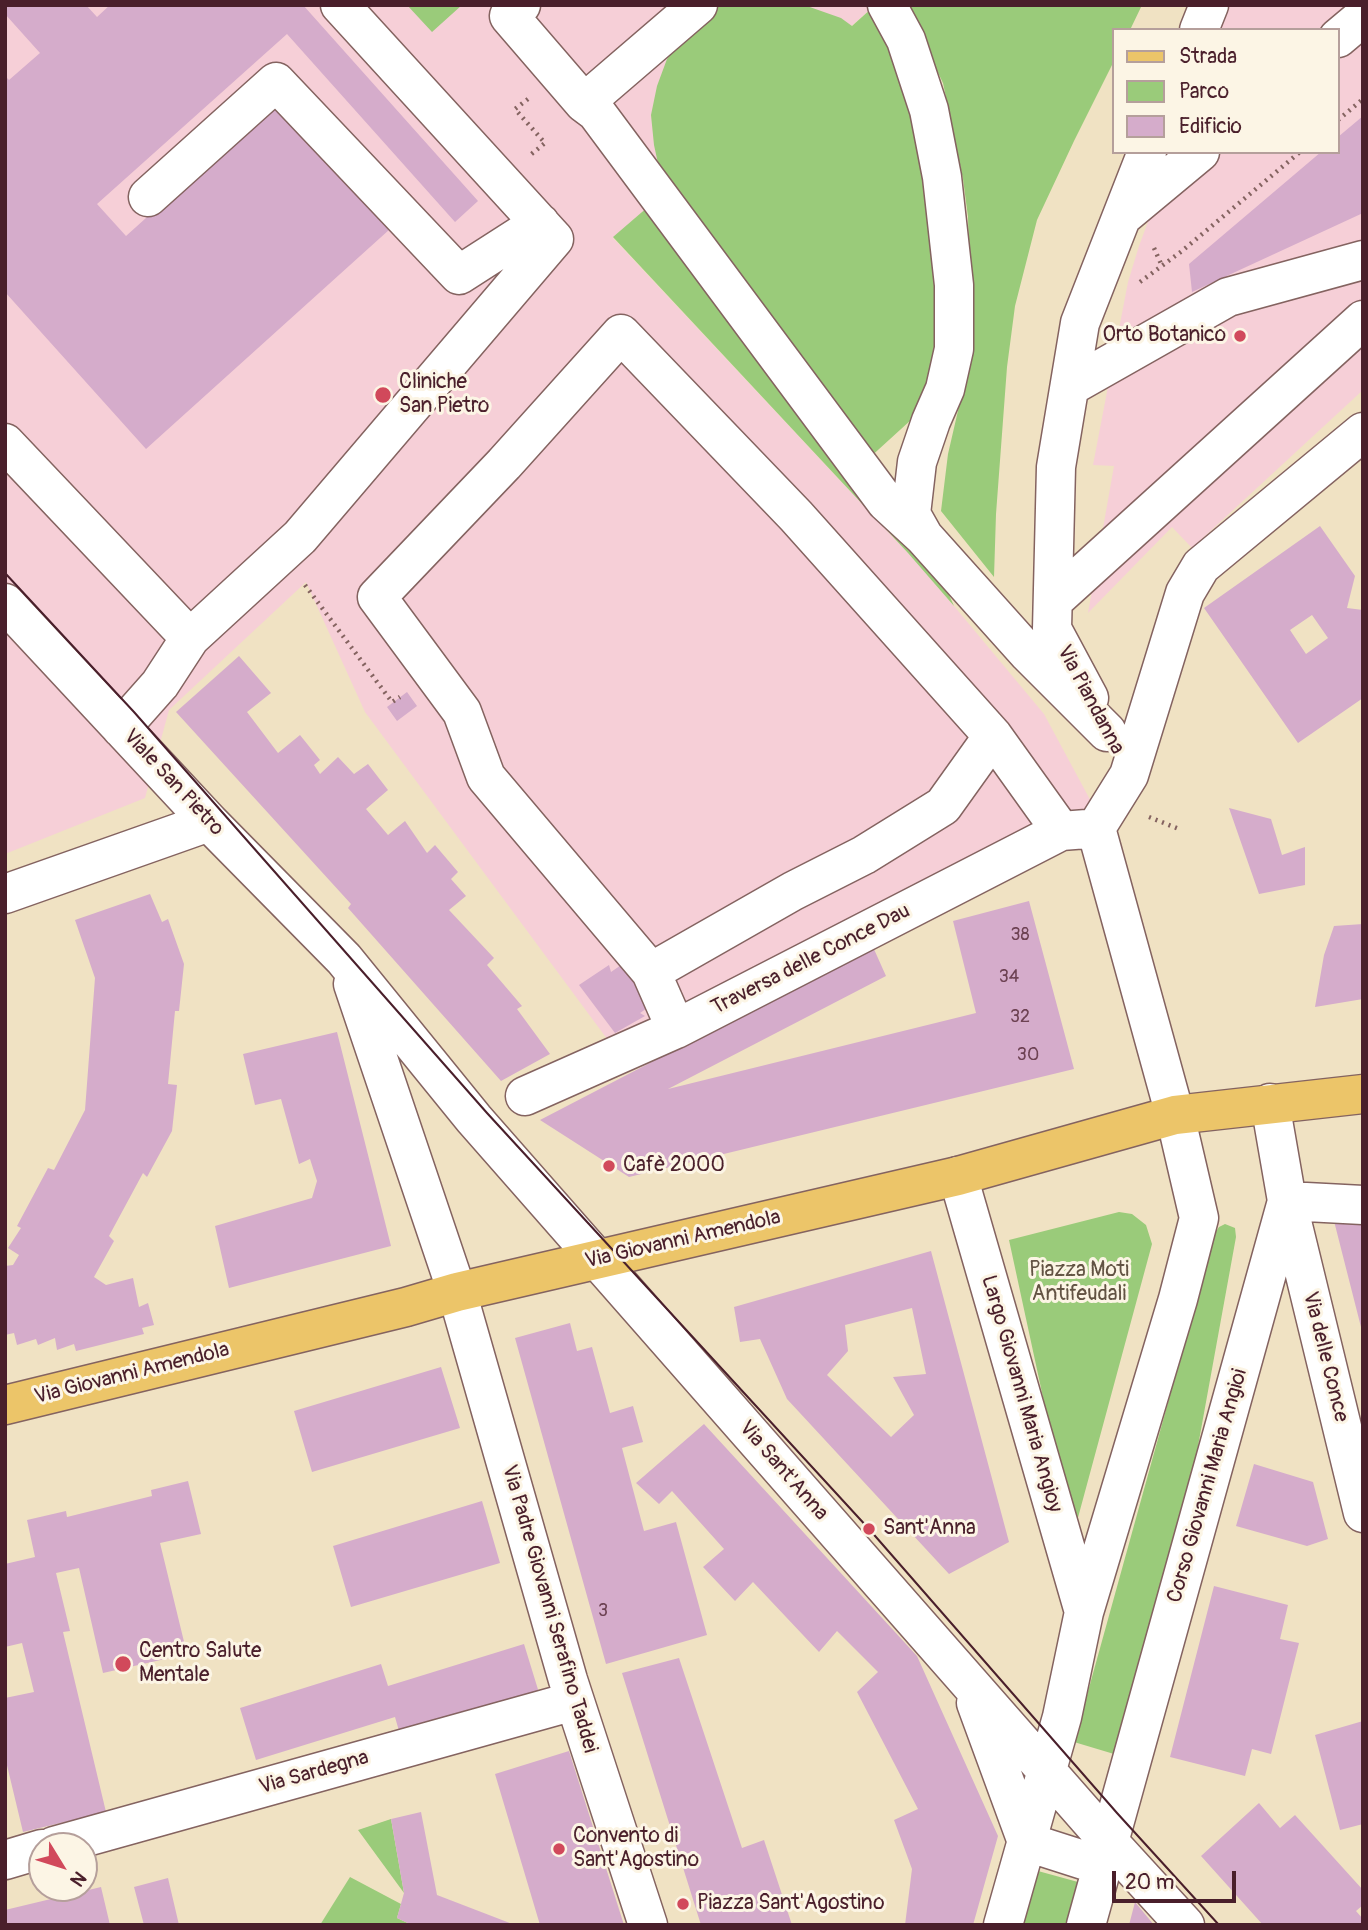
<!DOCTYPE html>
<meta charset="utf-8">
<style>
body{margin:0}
#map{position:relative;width:1368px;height:1930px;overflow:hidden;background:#f0e2c3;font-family:Pangolin,sans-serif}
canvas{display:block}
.frame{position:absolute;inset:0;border:7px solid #4a1f2b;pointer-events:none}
.legend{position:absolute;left:1112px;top:28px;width:228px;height:126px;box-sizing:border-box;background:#fcf5e5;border:2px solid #b59f9b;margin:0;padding:9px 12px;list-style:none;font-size:21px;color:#4a1f2b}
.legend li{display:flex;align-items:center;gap:14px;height:35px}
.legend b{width:35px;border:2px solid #b59f9b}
.north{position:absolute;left:28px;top:1832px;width:70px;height:70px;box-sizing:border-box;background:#fcf5e5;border:2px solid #b59f9b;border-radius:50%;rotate:128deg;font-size:19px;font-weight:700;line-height:28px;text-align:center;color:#4a1f2b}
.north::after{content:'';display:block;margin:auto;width:24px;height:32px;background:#d1495b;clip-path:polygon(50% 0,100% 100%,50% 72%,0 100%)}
.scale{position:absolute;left:1112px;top:1871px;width:124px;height:32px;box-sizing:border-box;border:4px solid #4a1f2b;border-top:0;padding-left:9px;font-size:21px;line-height:24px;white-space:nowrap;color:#4a1f2b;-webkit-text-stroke:5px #fcf5e5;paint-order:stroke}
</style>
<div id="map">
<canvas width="1368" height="1930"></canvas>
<div class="frame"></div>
<ul class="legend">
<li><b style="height:9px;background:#ecc569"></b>Strada</li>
<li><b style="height:19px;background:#9acb7a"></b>Parco</li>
<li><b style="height:19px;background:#d5accb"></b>Edificio</li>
</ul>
<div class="north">N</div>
<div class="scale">20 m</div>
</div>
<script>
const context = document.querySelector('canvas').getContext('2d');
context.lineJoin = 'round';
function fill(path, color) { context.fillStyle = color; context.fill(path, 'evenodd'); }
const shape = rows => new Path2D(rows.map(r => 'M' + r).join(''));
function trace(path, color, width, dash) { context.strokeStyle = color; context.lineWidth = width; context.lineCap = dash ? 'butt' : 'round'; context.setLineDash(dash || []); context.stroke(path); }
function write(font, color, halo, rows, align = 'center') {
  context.font = font + ' Pangolin,sans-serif'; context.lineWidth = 6; context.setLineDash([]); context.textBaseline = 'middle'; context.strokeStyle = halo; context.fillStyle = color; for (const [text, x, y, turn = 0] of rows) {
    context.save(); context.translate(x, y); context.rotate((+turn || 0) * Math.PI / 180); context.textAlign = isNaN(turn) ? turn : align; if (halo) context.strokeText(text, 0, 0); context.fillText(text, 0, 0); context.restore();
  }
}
const built = shape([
 [5,5,875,5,613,238,908,553,954,606,1044,714,1094,807,616,1051,365,712,306,582,169,710,145,798,5,854],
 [1228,5,1363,5,1363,390,1192,548,1172,527,1088,613,1114,466,1093,465,1128,282,1139,246,1174,152,1338,152,1338,30,1219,30]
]);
const green = shape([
 [407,5,462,5,432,32],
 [720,5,804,5,841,18,852,26,872,8,916,103,944,300,923,409,867,460,659,168,654,145,651,115,657,86,667,59,684,36,704,14],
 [905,5,1142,5,1130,30,1114,30,1114,61,1074,141,1037,220,1015,306,1007,367,996,514,994,577,941,511,948,454,960,402,968,351,970,308,968,217,963,179,943,83],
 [649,206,942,579,954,606,908,553,613,237],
 [1119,1212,1132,1214,1146,1225,1152,1244,1073,1536,1009,1240],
 [1225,1224,1235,1228,1236,1237,1196,1457,1114,1754,1074,1742,1215,1233,1219,1227],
 [391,1819,404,1893,358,1830],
 [1038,1871,1078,1882,1066,1925,1023,1925],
 [350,1877,401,1904,397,1918,412,1925,320,1925]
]);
const building = shape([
 [9,5,86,5,97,17,110,5,303,5,478,201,455,222,287,34,97,204,126,236,275,102,390,229,146,449,5,292,5,76,9,80,40,53,5,14,5,9],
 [1363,116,1363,213,1192,292,1189,264,1321,152,1338,152,1338,137],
 [1320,526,1355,576,1347,608,1363,610,1363,698,1298,743,1204,608],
 [1312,615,1328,638,1306,654,1290,630],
 [239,656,271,693,247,712,278,753,300,735,320,760,314,765,320,774,338,757,354,774,368,764,388,790,366,809,388,835,405,821,427,853,435,845,458,872,451,879,466,896,449,910,494,958,487,965,522,1006,517,1009,550,1054,501,1081,348,908,351,904,176,712],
 [407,692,417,706,397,721,387,707],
 [1229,808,1271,819,1282,855,1305,847,1305,885,1259,894],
 [150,894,162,922,168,919,184,964,179,1011,175,1011,168,1084,177,1085,172,1131,147,1177,143,1173,109,1236,114,1241,94,1277,106,1285,133,1278,139,1307,148,1303,154,1325,142,1328,144,1334,76,1351,74,1344,57,1350,55,1338,38,1345,36,1339,17,1345,14,1333,5,1335,5,1266,13,1265,19,1255,8,1248,21,1228,17,1226,48,1168,54,1170,85,1110,95,978,75,920],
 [1029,901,1074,1069,629,1177,540,1120,873,947,886,976,668,1089,976,1013,953,921],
 [1363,924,1363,999,1315,1007,1324,955,1334,926],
 [646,948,675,989,640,1013,645,1016,615,1033,579,985,609,965,611,972],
 [337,1032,391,1246,229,1288,215,1226,312,1198,317,1181,310,1159,299,1164,281,1099,255,1105,243,1054],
 [1334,1221,1363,1223,1363,1331,1362,1331],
 [931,1251,1009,1542,949,1574,787,1399,760,1339,740,1342,734,1307],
 [912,1308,926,1374,893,1377,914,1415,891,1437,827,1375,848,1351,845,1325],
 [570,1323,577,1351,592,1347,610,1413,633,1406,643,1442,622,1448,644,1531,676,1522,707,1635,606,1664,515,1338],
 [441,1367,460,1428,312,1472,294,1411],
 [704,1424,917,1656,998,1836,973,1925,905,1925,912,1869,894,1820,918,1809,857,1692,878,1672,837,1631,819,1652,753,1582,735,1601,703,1567,724,1549,672,1491,659,1504,636,1483],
 [1254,1464,1313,1482,1328,1539,1307,1546,1236,1526],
 [188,1481,201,1534,160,1543,187,1654,103,1673,79,1568,56,1573,70,1631,63,1632,106,1812,23,1832,5,1757,5,1698,34,1692,22,1643,5,1647,5,1564,35,1557,27,1520,66,1511,67,1517,152,1496,151,1490],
 [482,1501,500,1563,351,1607,333,1546],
 [1214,1586,1288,1605,1280,1639,1299,1643,1271,1754,1252,1749,1245,1776,1170,1757],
 [524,1644,540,1696,401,1738,395,1717,256,1760,240,1708,381,1664,388,1686],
 [679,1658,742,1848,764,1840,792,1925,701,1925,622,1673],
 [1363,1721,1363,1824,1340,1830,1315,1735],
 [569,1751,624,1925,540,1925,495,1774],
 [1259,1803,1280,1828,1295,1815,1363,1890,1363,1905,1356,1911,1363,1919,1363,1925,1263,1925,1201,1856],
 [421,1812,437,1895,515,1925,412,1925,397,1918,404,1893,391,1819],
 [168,1878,179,1925,144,1925,134,1887],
 [101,1887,110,1925,5,1925,5,1910],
 [1135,1902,1154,1925,1129,1925]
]);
const path = shape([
 [528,99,515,109,545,143,529,156],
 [1338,120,1363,99],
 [1154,248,1162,266],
 [1140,282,1182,251,1300,152],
 [305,585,392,702,400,697],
 [1149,817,1179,829]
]);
const minor = shape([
 [521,5,509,16,584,103,698,5],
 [887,5,906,40,929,110,942,177,954,285,954,349,945,389,931,421,917,462,911,514,924,537],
 [1199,30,1209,5],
 [1338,38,1363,17],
 [584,103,596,112,886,502,924,537,1028,653,1107,732],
 [148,197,276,82,459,275,540,223],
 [1123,216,1200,152],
 [1071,386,1228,297,1363,260],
 [5,443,190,638,300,537,554,239,340,5],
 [1053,601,1363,320],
 [5,603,209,822,344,959,474,1119,1109,1842,1185,1925],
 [1089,698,1052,629,1056,467,1080,323,1147,152],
 [121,728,160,684,190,638],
 [5,894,209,822],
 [651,972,793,891,864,855,943,806,993,736],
 [353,984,457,1292,568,1680,648,1925],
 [676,1029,651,972,486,777,462,712,377,597,504,464,621,334,796,516,993,736,1061,831],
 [525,1096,676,1029,1061,831,1087,829],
 [1270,1103,1287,1201,1363,1513],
 [958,1176,1084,1612],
 [1287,1201,1363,1205],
 [976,1703,1027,1842],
 [1027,1842,1102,1866],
 [54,1846,574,1701],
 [5,1860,42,1849],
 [1003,1925,1062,1717,1084,1612,1178,1299,1199,1218,1175,1115,1096,828,1129,775,1185,593,1201,566,1363,432],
 [1086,1925,1287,1201]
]);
const major = shape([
 [5,1405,406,1307,457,1292,958,1176,1175,1115,1363,1094]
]);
const tram = shape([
 [5,573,134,712,487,1113,869,1529,1117,1813,1219,1925]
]);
const markers = [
 [1240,336,7,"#d1495b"],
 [383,395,9,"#d1495b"],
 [609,1166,7,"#d1495b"],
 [869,1529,7,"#d1495b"],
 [123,1664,9,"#d1495b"],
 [559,1849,7,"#d1495b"],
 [683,1904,7,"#d1495b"]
];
const numberNames = [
 ["38",1020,935],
 ["34",1009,977],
 ["32",1020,1017],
 ["30",1028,1055],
 ["3",603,1611]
];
const poiNames = [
 ["Orto Botanico",1226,336,"right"],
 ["Cliniche",399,383],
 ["San Pietro",399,407],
 ["Cafè 2000",623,1166],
 ["Sant'Anna",883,1529],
 ["Centro Salute",139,1652],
 ["Mentale",139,1676],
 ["Convento di",573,1837],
 ["Sant'Agostino",573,1861],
 ["Piazza Sant'Agostino",697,1904]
];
const streetNames = [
 ["Via Piandanna",1090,700,62],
 ["Viale San Pietro",173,783,47],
 ["Traversa delle Conce Dau",811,960,-27],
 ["Via Giovanni Amendola",683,1240,-13],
 ["Via delle Conce",1325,1357,76],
 ["Via Giovanni Amendola",132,1374,-14],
 ["Largo Giovanni Maria Angioy",1021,1394,74],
 ["Via Sant'Anna",783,1471,49],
 ["Corso Giovanni Maria Angioi",1208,1486,-74],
 ["Via Padre Giovanni Serafino Taddei",549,1609,74],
 ["Via Sardegna",314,1773,-16]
];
const parkNames = [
 ["Piazza Moti",1079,1271],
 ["Antifeudali",1079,1295]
];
fill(built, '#f6cfd7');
fill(green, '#9acb7a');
fill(building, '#d5accb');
trace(minor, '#846360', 41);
trace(major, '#846360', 41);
trace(path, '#846360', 4.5, [2, 5]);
trace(minor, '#fff', 38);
trace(major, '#ecc569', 38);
trace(tram, '#4a1f2b', 2);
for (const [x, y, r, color] of markers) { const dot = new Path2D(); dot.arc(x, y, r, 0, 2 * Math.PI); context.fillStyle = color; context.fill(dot); trace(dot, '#fcf5e5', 2.5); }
write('18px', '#6d4253', null, numberNames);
write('21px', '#4a1f2b', '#fcf5e5', poiNames, 'left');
write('21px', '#4a1f2b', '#fcf5e5', streetNames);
write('21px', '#625343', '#fcf5e5', parkNames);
</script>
